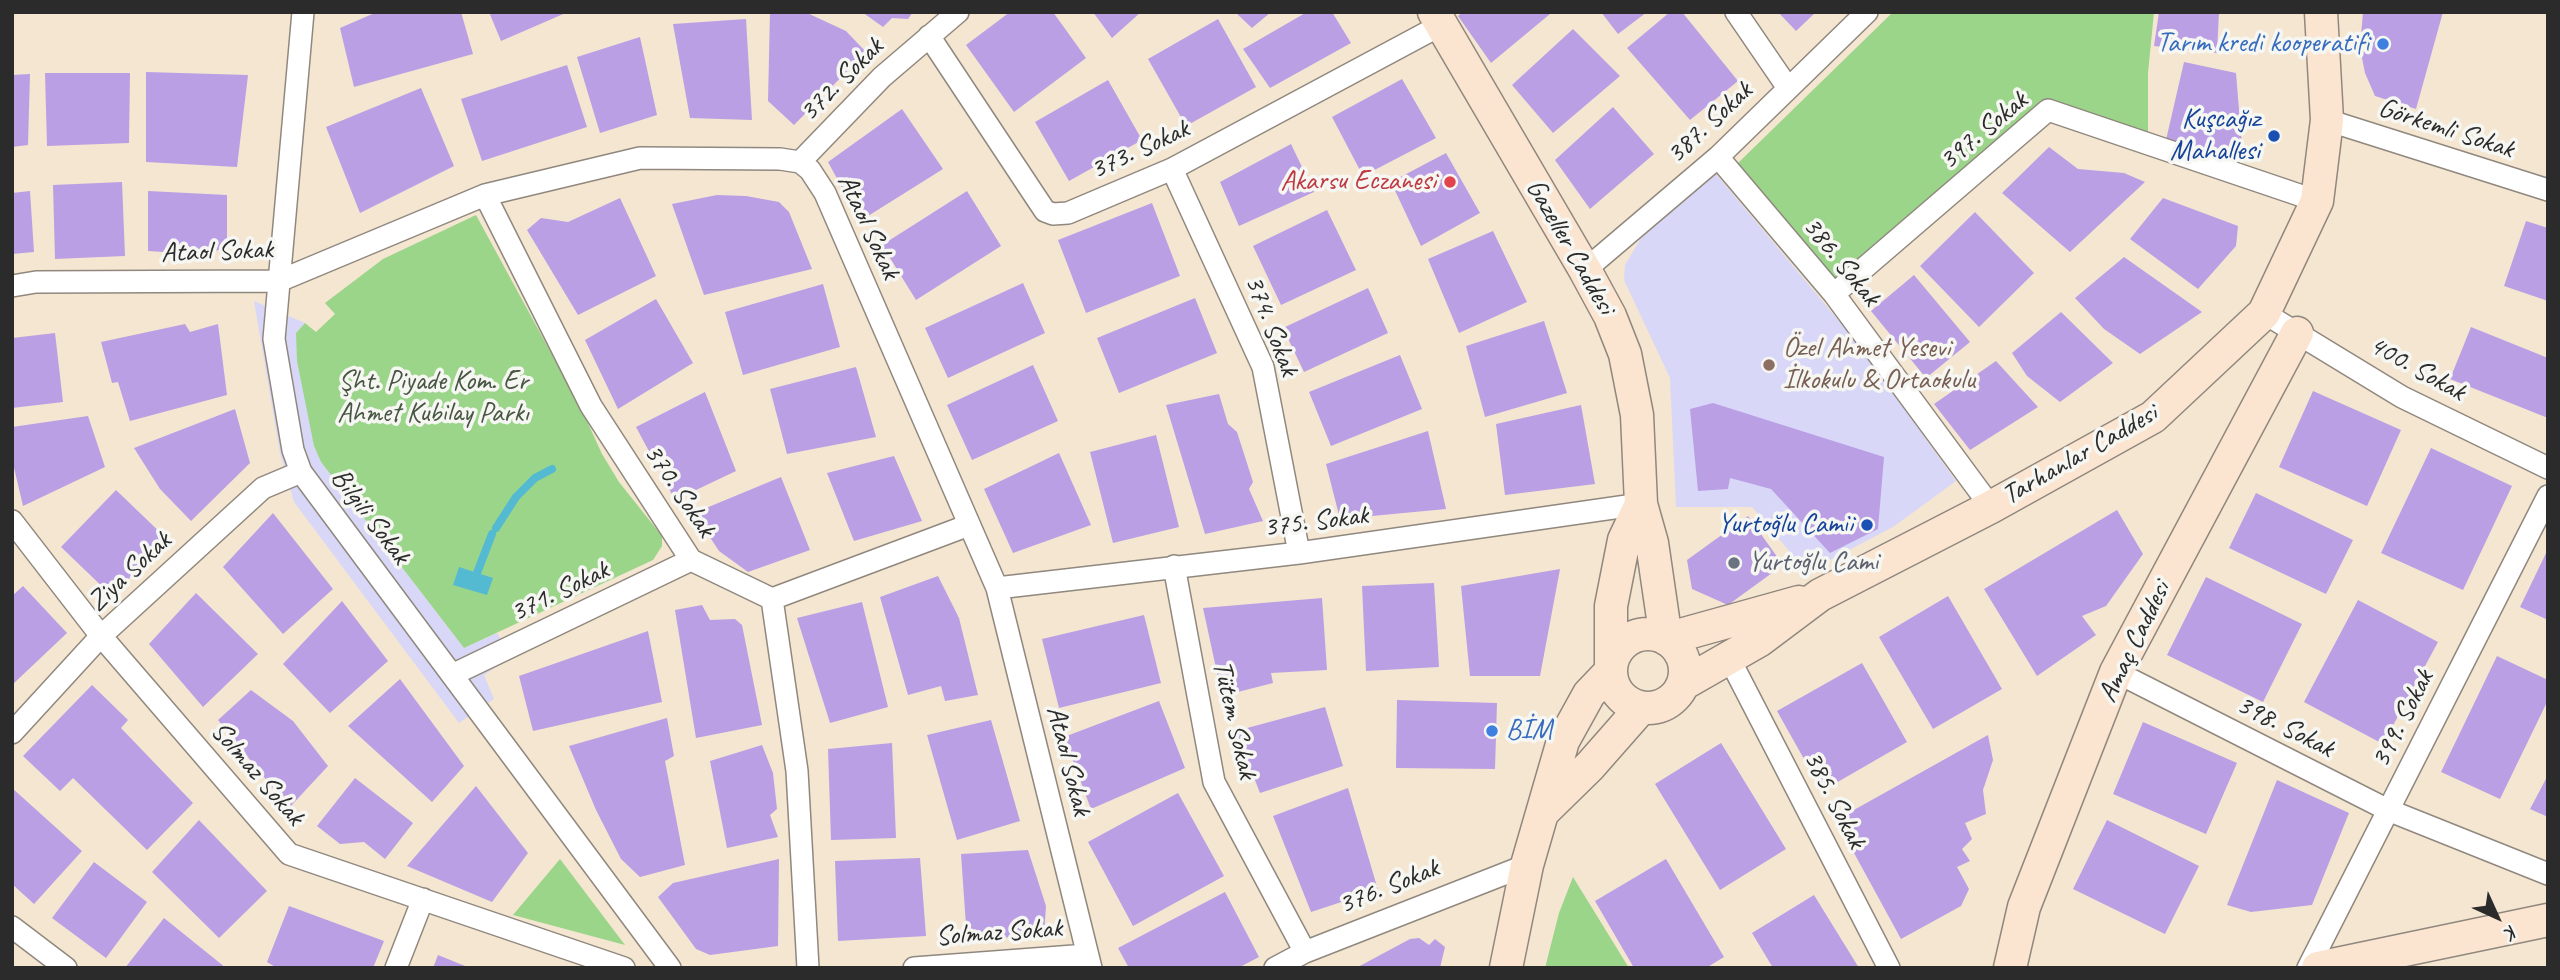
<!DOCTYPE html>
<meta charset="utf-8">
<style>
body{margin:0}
#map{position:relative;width:2560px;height:980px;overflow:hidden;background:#f4e6d1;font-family:Caveat,sans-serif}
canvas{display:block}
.frame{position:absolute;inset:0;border:14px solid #2b2b2b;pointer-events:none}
.north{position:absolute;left:2462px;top:882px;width:70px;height:70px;-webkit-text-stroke:5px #f6f6f2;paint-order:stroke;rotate:135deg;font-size:19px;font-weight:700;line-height:28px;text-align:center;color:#2b2b2b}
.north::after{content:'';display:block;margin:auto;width:24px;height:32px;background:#2b2b2b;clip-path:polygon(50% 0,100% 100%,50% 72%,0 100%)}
</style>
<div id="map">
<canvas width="2560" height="980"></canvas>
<div class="frame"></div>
<div class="north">K</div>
</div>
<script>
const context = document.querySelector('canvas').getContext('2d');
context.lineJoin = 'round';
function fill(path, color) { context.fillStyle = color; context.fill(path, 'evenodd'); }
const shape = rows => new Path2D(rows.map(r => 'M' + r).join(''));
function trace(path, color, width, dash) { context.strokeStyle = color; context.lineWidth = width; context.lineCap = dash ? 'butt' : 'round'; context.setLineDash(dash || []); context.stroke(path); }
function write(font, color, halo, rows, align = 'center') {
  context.font = font + ' Caveat,sans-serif'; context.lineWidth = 7; context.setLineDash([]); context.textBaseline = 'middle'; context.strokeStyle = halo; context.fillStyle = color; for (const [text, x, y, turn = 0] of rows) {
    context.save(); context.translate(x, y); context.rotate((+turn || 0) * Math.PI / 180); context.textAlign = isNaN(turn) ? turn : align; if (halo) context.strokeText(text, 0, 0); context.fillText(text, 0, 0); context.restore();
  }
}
const built = shape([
 [1716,174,1850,334,1956,481,1893,527,1807,572,1752,507,1676,507,1670,378,1624,280,1625,265,1641,238],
 [254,301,305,323,296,333,314,446,321,462,464,648,497,633,511,657,484,675,494,699,459,723,294,502,280,453]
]);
const green = shape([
 [1893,12,2154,12,2148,73,2148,141,2044,102,1832,282,1737,164],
 [476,215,581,408,602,454,619,482,662,536,662,546,653,560,464,648,321,462,314,446,297,361,296,333,305,323,316,332,335,314,325,303,383,259],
 [560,859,625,945,513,915],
 [1573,877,1629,968,1545,968,1559,913]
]);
const water = shape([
 [459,567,493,578,487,595,453,585]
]);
const stream = shape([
 [496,528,516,497,535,478,552,469],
 [477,573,492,534]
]);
const building = shape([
 [377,12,461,12,473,54,354,87,340,28],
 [489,12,568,12,501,41],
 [770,12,805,12,846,31,866,52,794,125,768,101],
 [862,12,913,12,908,19,892,18,883,27],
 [1010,12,1053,12,1086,58,1014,112,966,45],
 [1093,12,1141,12,1112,38],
 [1235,12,1271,12,1252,28],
 [1307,12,1332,12,1351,43,1270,88,1243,49],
 [1463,12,1549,12,1550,14,1491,63,1458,16],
 [1601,12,1647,12,1618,34],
 [1670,12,1682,12,1738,81,1690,120,1627,48],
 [1778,12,1816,12,1796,31],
 [2159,12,2219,12,2217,53,2154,46],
 [2363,12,2443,12,2416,109,2375,96,2365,73,2360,48],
 [746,19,752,120,690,118,673,24],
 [1218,19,1256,87,1186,126,1148,59],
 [1573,29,1620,76,1553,133,1512,85],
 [640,37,657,115,600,133,577,57],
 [2184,62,2236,73,2243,158,2166,140],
 [567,65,587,127,482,161,461,99],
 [146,72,248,75,237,167,146,162],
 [45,73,130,73,129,143,47,146],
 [30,74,28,145,12,147,12,75],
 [1402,79,1436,138,1363,176,1332,117],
 [1108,80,1142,140,1069,181,1035,122],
 [421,88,454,166,360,213,326,127],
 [1613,107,1654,154,1590,209,1555,160],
 [902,109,943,169,860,221,828,162],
 [1291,144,1314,192,1239,226,1220,182],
 [2049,147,2078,169,2124,173,2145,182,2070,252,2002,193],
 [1446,153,1480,213,1421,246,1391,182],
 [122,182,125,256,55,259,53,185],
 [30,191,34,252,12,254,12,193],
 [148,191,227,195,227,238,220,249,208,255,148,251],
 [967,191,1001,246,916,300,882,245],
 [717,195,746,196,779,202,789,212,812,269,704,295,672,204],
 [620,198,656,276,578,315,527,230,541,218,568,222],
 [2163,198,2238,226,2236,246,2198,289,2130,239],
 [1152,203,1180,276,1086,313,1058,240],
 [1327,210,1356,270,1281,305,1253,246],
 [1975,212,2034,273,1979,327,1920,266],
 [2526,221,2548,228,2548,301,2504,286],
 [1493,231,1527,302,1459,333,1428,259],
 [2124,257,2202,312,2140,354,2104,329,2075,298],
 [1914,275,1970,342,1926,378,1871,311],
 [1023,283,1045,333,948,378,925,328],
 [823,284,840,347,743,375,725,312],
 [1368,288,1388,333,1304,372,1283,328],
 [1195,298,1217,353,1119,393,1097,338],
 [656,299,693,363,618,409,585,340],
 [2061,312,2113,363,2060,402,2027,376,2012,353],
 [1544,321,1567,393,1485,417,1466,346],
 [185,324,190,332,218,324,227,395,130,421,118,382,112,383,101,342],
 [2471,327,2548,358,2548,418,2450,379],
 [55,333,63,402,12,408,12,338],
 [1400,355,1422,409,1331,446,1309,392],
 [1996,361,2038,407,1970,450,1934,404],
 [1033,365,1058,421,972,460,947,405],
 [856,367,876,437,787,454,770,389],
 [2313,391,2401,430,2367,506,2279,467],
 [705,392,736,471,675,500,636,427],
 [1219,394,1228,424,1237,432,1253,482,1249,489,1263,521,1205,534,1166,405],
 [1713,403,1884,457,1878,529,1830,553,1771,489,1730,478,1728,489,1698,491,1690,409],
 [1581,405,1595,484,1505,495,1496,424],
 [235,409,250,463,191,521,160,489,134,448],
 [88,416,105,467,23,506,12,459,12,427],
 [1428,431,1446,509,1340,519,1326,464],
 [1156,435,1179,527,1113,543,1090,452],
 [2431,448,2512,486,2463,590,2381,553],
 [1059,453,1091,525,1013,553,984,489],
 [894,456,922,521,854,541,827,473],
 [781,477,810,550,748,572,719,551,694,513],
 [116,490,167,539,112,596,61,547],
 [2256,493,2353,540,2326,594,2229,548],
 [2117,510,2143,554,2106,606,2082,616,2096,635,2037,676,1984,589],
 [273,513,333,589,283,634,223,567],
 [1748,516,1783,565,1728,605,1692,589,1687,560],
 [2548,549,2548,620,2520,607],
 [1560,569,1540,676,1470,676,1461,586],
 [938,576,959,618,978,695,945,701,941,686,908,695,880,597],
 [2206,577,2302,624,2263,702,2167,655],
 [1434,583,1439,667,1366,671,1362,586],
 [23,586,67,633,12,685,12,596],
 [196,593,258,654,203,707,149,644],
 [1948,596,2002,689,1933,729,1879,637],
 [1322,598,1327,670,1271,673,1273,683,1222,696,1203,608],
 [2358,600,2438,642,2383,744,2304,702],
 [342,601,388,661,330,713,283,664],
 [862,602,888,707,830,723,797,618],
 [702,605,710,620,735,619,742,625,762,725,696,738,675,610],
 [1144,615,1161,683,1059,708,1042,639],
 [648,631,662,702,533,731,519,676],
 [2497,656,2548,680,2548,700,2500,799,2441,772],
 [1862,663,1907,742,1822,791,1777,711],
 [400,679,464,766,432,802,348,726],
 [92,685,128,720,121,728,193,803,147,850,73,778,60,791,23,756],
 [251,690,293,721,328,766,289,808,218,720],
 [1397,700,1497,703,1495,769,1396,768],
 [1159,701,1185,768,1091,809,1064,737],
 [1325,707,1343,766,1260,793,1236,731],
 [667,718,674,756,665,761,685,865,640,877,621,859,596,810,569,746],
 [991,720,1020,821,957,840,927,735],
 [2143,722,2237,763,2206,834,2113,794],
 [1988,735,1993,760,1983,790,1986,814,1965,823,1972,839,1962,849,1970,861,1957,867,1969,889,1961,906,1901,939,1836,820],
 [892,743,896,838,831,840,828,749],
 [1721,743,1786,849,1720,890,1655,784],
 [762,745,773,773,777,809,770,815,778,837,727,848,710,761],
 [2548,775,2548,817,2530,809],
 [355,778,413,823,385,859,364,842,340,844,317,826],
 [2277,780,2349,813,2312,905,2251,912,2227,905],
 [476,786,528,853,492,902,407,866],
 [12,788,82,851,34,904,12,884],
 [1348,788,1378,890,1311,912,1273,816],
 [1178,793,1224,876,1133,926,1088,842],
 [199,820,267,891,219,938,152,872],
 [2107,820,2199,866,2165,934,2073,889],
 [1028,850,1046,906,1044,935,967,940,961,854],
 [920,858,926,936,838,941,835,861],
 [779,859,778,946,710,955,696,949,658,897,673,883],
 [1666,859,1724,957,1706,968,1634,968,1595,901],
 [94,862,147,902,106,958,52,918],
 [1225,892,1259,957,1238,968,1129,968,1118,948],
 [1814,895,1859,968,1773,968,1752,933],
 [289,906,384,941,373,968,277,968,267,962],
 [164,918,226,968,125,968],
 [1419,938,1429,945,1435,939,1445,947,1440,968,1356,968,1410,939],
 [438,955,470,968,433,968]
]);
const street = shape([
 [303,12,274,339,293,450,301,472,670,968],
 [1736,12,1788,88],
 [929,36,1035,196,1045,211,1053,214,1068,213,1172,169,1441,25],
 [2327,120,2548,190],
 [1718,157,1834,294,1991,507],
 [800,162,882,77,958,12],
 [1172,169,1263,367,1299,553],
 [485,195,591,406,691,560,772,599,797,771,808,968],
 [1585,270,1718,157,1867,12],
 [12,286,36,282,279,281,485,195,640,158,780,159,800,162,810,170,825,193,997,588,1091,968],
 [1834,294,2048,110,2317,201],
 [2264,313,2402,397,2548,468],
 [12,521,101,636,289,854,624,968],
 [1174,566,1214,782,1305,952],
 [997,588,1299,553,1641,504],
 [772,599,969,525],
 [1729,658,1889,968],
 [2116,672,2388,810,2548,874],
 [452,675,691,560],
 [12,733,101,636,263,488,301,472],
 [12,927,66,968],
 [396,968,423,899],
 [914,968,1087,955],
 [1275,968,1305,952,1527,865],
 [2308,968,2548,496]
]);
const secondary = shape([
 [1434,12,1585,270,1610,316,1625,354,1637,415,1641,504,1652,543,1666,639],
 '1611 671a37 37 0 1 1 74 0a37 37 0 1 1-74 0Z',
 [1666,639,1799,602],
 [1683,684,1760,640,1820,595,1991,507,2153,417,2264,313,2317,201,2327,120,2321,12],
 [1544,811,1590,766,1641,708],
 [1506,968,1527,865,1563,741,1589,694,1611,671,1611,606,1624,540,1641,504],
 [2010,968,2024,907,2116,672,2297,333],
 [2318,968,2548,920]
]);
const markers = [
 [2383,44,7,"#3f7fe0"],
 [2274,136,7,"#1a4fb4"],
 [1450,182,7,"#e0444e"],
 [1769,365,7,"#8d6e63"],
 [1867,525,7,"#1a4fb4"],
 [1734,563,7,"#6b7280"],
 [1492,731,7,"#3f7fe0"]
];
const shopNames = [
 ["Tarım kredi kooperatifi",2369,44],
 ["BİM",1506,731,"left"]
];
const streetNames = [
 ["372. Sokak",842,80,-45],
 ["387. Sokak",1710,123,-43],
 ["Görkemli Sokak",2446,129,18],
 ["397. Sokak",1984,131,-40],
 ["373. Sokak",1140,150,-25],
 ["Ataol Sokak",868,227,65],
 ["Gazeller Caddesi",1570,247,60],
 ["Ataol Sokak",217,252,-2],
 ["386. Sokak",1841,262,51],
 ["374. Sokak",1271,326,69],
 ["400. Sokak",2417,369,29],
 ["Tarhanlar Caddesi",2080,455,-30],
 ["370. Sokak",679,491,56],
 ["Bilgili Sokak",370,517,53],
 ["375. Sokak",1316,522,-7],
 ["Ziya Sokak",130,572,-43],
 ["371. Sokak",560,592,-26],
 ["Amaç Caddesi",2135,642,-64],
 ["399. Sokak",2403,719,-63],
 ["Tütem Sokak",1234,720,77],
 ["398. Sokak",2285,727,27],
 ["Ataol Sokak",1068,761,76],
 ["Solmaz Sokak",257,774,49],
 ["385. Sokak",1834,800,63],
 ["376. Sokak",1389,887,-22],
 ["Solmaz Sokak",999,933,-4]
];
const transitNames = [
 ["Kuşcağız",2260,120],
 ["Mahallesi",2260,152],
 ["Yurtoğlu Camii",1853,525]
];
const healthNames = [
 ["Akarsu Eczanesi",1436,182]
];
const educationNames = [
 ["Özel Ahmet Yesevi",1783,349],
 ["İlkokulu & Ortaokulu",1783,381]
];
const parkNames = [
 ["Şht. Piyade Kom. Er",433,382],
 ["Ahmet Kubilay Parkı",433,414]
];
const worshipNames = [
 ["Yurtoğlu Cami",1748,563]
];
fill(built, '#d9d7f7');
fill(green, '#9ad58a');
fill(water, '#54bad2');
trace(stream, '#54bad2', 8);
fill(building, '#ba9fe5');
trace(street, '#90887e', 24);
trace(secondary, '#90887e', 35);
trace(street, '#fff', 21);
trace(secondary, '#fce5d0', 32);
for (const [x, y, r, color] of markers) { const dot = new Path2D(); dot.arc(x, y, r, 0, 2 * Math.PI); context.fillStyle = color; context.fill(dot); trace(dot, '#f6f6f2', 2.5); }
write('28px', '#366cbe', '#f6f6f2', shopNames, 'right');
write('28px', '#2b2b2b', '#f6f6f2', streetNames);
write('28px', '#164399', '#f6f6f2', transitNames, 'right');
write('28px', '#be3a42', '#f6f6f2', healthNames, 'right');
write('28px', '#785e54', '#f6f6f2', educationNames, 'left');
write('28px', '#475643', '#f6f6f2', parkNames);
write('28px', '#5b616d', '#f6f6f2', worshipNames, 'left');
</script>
